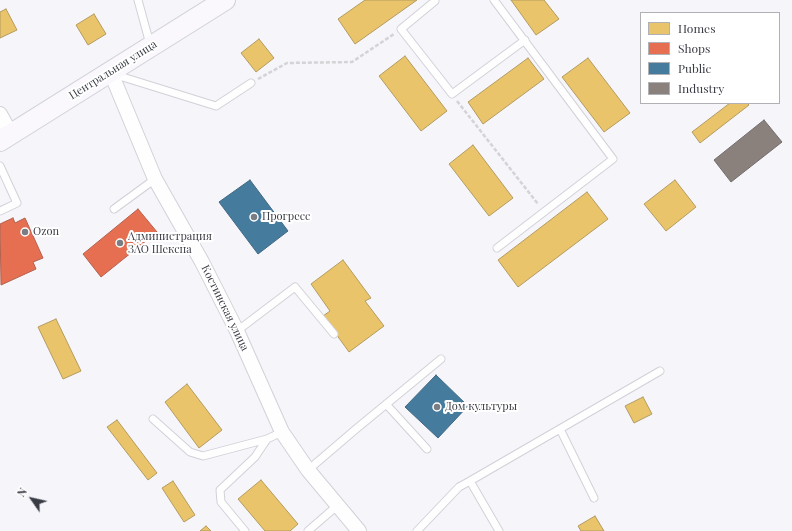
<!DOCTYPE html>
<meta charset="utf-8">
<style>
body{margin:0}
#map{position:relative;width:792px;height:531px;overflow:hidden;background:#f5f5fa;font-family:"Playfair Display",serif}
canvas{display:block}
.legend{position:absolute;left:640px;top:12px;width:140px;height:92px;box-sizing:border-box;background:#fff;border:1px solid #b0b1b5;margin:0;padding:5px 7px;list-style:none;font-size:12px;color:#3a3c45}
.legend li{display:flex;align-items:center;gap:8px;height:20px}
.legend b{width:20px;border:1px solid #b0b1b5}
.north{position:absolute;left:12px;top:479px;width:40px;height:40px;-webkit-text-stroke:3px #fff;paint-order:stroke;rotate:304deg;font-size:11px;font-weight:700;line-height:16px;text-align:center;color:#3a3c45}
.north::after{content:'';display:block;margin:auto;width:14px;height:18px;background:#3a3c45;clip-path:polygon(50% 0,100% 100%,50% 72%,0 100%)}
</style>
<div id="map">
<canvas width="792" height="531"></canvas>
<ul class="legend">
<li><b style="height:11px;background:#e9c46a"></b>Homes</li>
<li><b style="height:11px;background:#e76f51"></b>Shops</li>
<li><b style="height:11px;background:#457b9d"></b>Public</li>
<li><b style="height:11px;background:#8a817c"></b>Industry</li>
</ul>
<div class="north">N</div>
</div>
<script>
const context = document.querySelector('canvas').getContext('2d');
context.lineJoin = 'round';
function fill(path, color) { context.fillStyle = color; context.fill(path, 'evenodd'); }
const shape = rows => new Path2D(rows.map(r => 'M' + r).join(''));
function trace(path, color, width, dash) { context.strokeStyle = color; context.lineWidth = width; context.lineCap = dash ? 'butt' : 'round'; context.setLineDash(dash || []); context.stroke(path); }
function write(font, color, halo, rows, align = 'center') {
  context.font = font + ' "Playfair Display",serif'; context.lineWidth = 4; context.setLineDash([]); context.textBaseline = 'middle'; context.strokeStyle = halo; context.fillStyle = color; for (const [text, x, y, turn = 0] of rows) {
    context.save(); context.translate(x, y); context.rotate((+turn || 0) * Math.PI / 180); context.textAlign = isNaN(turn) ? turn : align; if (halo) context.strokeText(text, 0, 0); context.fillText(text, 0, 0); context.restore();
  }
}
const homes = shape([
 [365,0,417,0,355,44,338,19,365,0],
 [511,0,544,0,559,19,536,35,511,0],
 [6,9,17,30,0,38,0,12,6,9],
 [94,14,106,34,88,45,76,25,94,14],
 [259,39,274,58,256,72,241,53,259,39],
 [405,56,447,111,421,131,379,76,405,56],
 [528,58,544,79,483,124,468,102,528,58],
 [588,58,630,113,604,132,562,77,588,58],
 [730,103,747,103,749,105,700,143,692,132,730,103],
 [473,145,513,198,489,216,449,164,473,145],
 [675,180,696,207,666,231,644,204,675,180],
 [587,192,608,219,518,287,498,260,587,192],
 [343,260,371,298,365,301,384,326,349,352,323,316,330,311,311,284,343,260],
 [56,319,81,371,63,379,38,327,56,319],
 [187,384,222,430,199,448,165,402,187,384],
 [643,397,652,414,634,423,625,406,643,397],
 [117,420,157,473,148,480,107,427,117,420],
 [261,480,298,524,290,531,265,531,238,499,261,480],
 [173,481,195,515,184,522,162,488,173,481],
 [595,516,604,531,581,531,578,526,595,516],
 [206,526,211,531,200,531,206,526]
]);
const shops = shape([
 [138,209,157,232,101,277,83,254,138,209],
 [13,218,15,223,25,218,43,258,33,262,36,269,1,285,0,224,13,218]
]);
const public = shape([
 [250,180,288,231,258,254,219,202,250,180],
 [436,375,468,406,438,438,405,407,436,375]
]);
const industry = shape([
 [764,120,782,142,731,182,714,160,764,120]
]);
const path = shape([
 [258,79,287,63,352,62,394,34],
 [457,101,538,204]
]);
const lane = shape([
 [138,0,150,44],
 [494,0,613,159,497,248],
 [435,1,401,29,452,94,525,40],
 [113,74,216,106,251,83],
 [0,166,17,203,0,211],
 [114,209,155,179],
 [237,331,295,287,334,334],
 [386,404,427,449],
 [153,419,190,452,203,456,267,439],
 [560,429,594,498],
 [308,470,356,429,441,359],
 [470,481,660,371],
 [245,531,221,502,220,490,255,457,267,439,282,432],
 [308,531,338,505],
 [417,531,459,487,470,481,499,531]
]);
const street = shape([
 [111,73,155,179,202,262,237,331,282,432,308,470,359,531],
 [0,114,11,134]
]);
const secondary = shape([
 [0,141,225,0]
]);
const markers = [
 [254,217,4,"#7b7d84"],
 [25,232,4,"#7b7d84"],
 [120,243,4,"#7b7d84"],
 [437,407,4,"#7b7d84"]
];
const streetNames = [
 ["Центральная улица",113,70,-32],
 ["Костинская улица",225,308,64]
];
const poiNames = [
 ["Прогресс",262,217],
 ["Ozon",33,232],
 ["Администрация",128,237],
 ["ЗАО Шексна",128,250],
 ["Дом культуры",445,407]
];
fill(homes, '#e9c46a');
trace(homes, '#b49b5f', 1);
fill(shops, '#e76f51');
trace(shops, '#b3604d', 1);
fill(public, '#457b9d');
trace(public, '#426883', 1);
fill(industry, '#8a817c');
trace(industry, '#726c6c', 1);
trace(lane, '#d1d2d8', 9);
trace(street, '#d1d2d8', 16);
trace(secondary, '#d1d2d8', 22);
trace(path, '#d4d4d6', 2.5, [4, 2]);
trace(lane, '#fefefe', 7);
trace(street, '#fefefe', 14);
trace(secondary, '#faf8fc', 20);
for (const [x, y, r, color] of markers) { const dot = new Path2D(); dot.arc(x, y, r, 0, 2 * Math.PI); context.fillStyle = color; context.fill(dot); trace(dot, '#fff', 1.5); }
write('11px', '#3a3c45', '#fff', streetNames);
write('11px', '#3a3c45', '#fff', poiNames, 'left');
</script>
